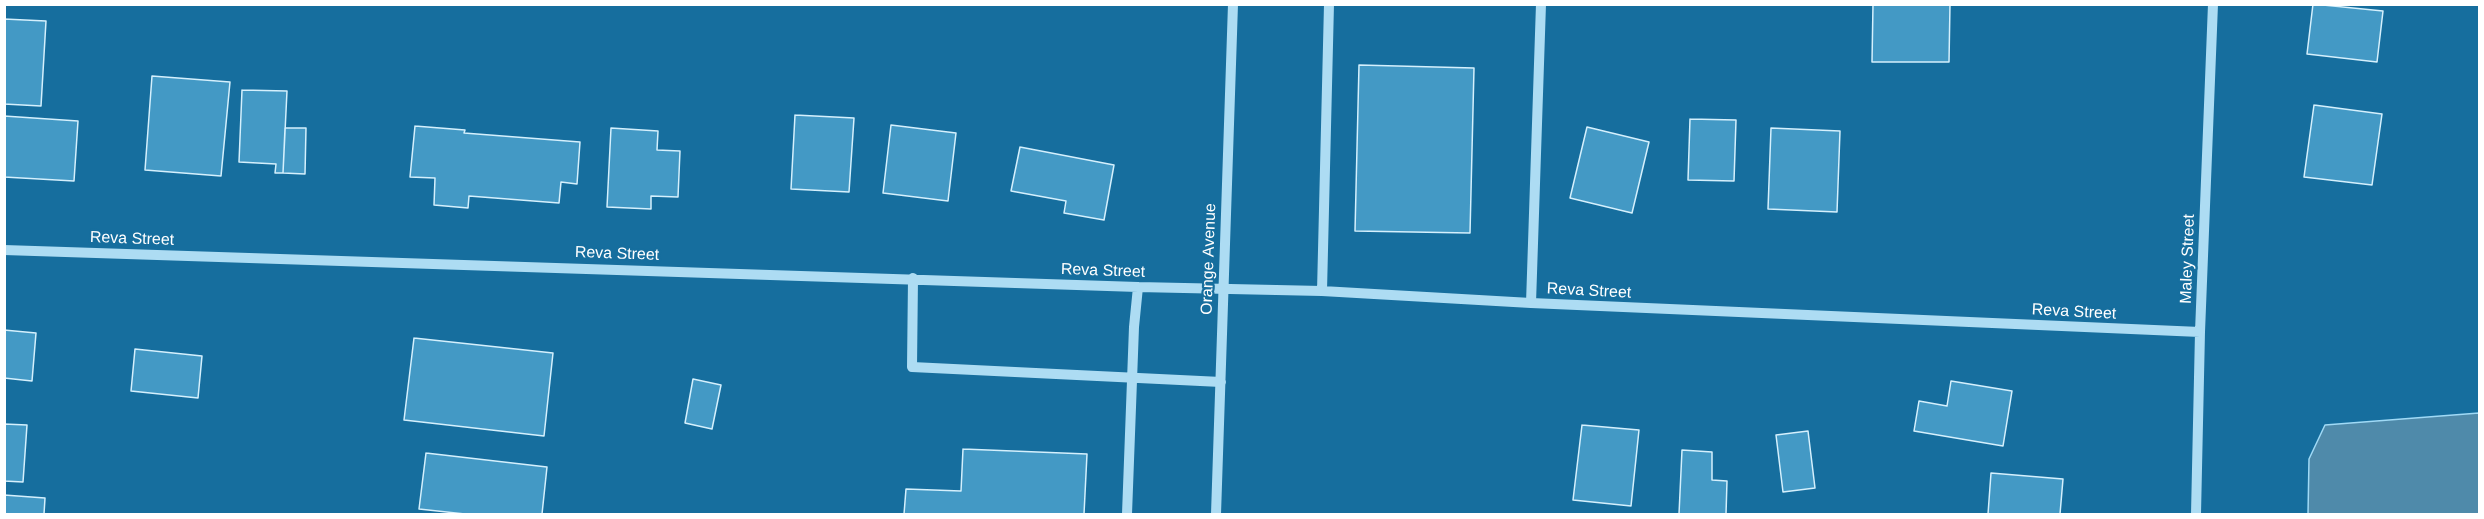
<!DOCTYPE html>
<style>
body{margin:0}
#map{position:relative;width:2484px;height:519px;overflow:hidden;background:#166e9e;font-family:Arial,sans-serif}
canvas{display:block}
.frame{position:absolute;inset:0;border:6px solid #fff;pointer-events:none}
</style>
<div id="map">
<canvas width="2484" height="519"></canvas>
<div class="frame"></div>
</div>
<script>
const context = document.querySelector('canvas').getContext('2d');
context.lineJoin = 'round';
function fill(path, color) { context.fillStyle = color; context.fill(path, 'evenodd'); }
const shape = rows => new Path2D(rows.map(r => 'M' + r).join(''));
function trace(path, color, width, dash) { context.strokeStyle = color; context.lineWidth = width; context.lineCap = dash ? 'butt' : 'round'; context.setLineDash(dash || []); context.stroke(path); }
function write(font, color, halo, rows, align = 'center') {
  context.font = font + ' Arial,sans-serif'; context.lineWidth = 4.5; context.setLineDash([]); context.textBaseline = 'middle'; context.strokeStyle = halo; context.fillStyle = color; for (const [text, x, y, turn = 0] of rows) {
    context.save(); context.translate(x, y); context.rotate((+turn || 0) * Math.PI / 180); context.textAlign = isNaN(turn) ? turn : align; if (halo) context.strokeText(text, 0, 0); context.fillText(text, 0, 0); context.restore();
  }
}
const water = shape([
 [2479,413,2479,514,2308,514,2309,459,2325,425,2479,413]
]);
const building = shape([
 [1873,4,1950,4,1949,62,1872,62,1873,4],
 [2313,4,2383,11,2377,62,2307,54,2313,4],
 [4,19,46,21,41,106,4,104,4,19],
 [1359,65,1474,68,1470,233,1355,231,1359,65],
 [152,76,230,82,221,176,145,170,152,76],
 [242,90,287,91,283,173,275,173,276,164,239,162,242,90],
 [2314,105,2382,114,2372,185,2304,177,2314,105],
 [795,115,854,118,849,192,791,189,795,115],
 [4,116,78,121,74,181,4,177,4,116],
 [1690,119,1736,120,1734,181,1688,180,1690,119],
 [891,125,956,133,948,201,883,193,891,125],
 [415,126,465,130,464,133,580,142,577,184,561,182,559,203,469,196,468,208,434,205,435,178,410,177,415,126],
 [1587,127,1649,142,1632,213,1570,198,1587,127],
 [285,128,306,128,305,174,283,173,285,128],
 [611,128,658,131,657,150,680,151,678,197,651,196,651,209,607,207,611,128],
 [1771,128,1840,131,1837,212,1768,209,1771,128],
 [1020,147,1114,165,1104,220,1064,213,1066,201,1011,191,1020,147],
 [4,330,36,333,32,381,4,378,4,330],
 [414,338,553,353,544,436,404,420,414,338],
 [135,349,202,356,198,398,131,391,135,349],
 [693,379,721,385,712,429,685,423,693,379],
 [1951,381,2012,391,2003,446,1914,431,1919,401,1947,406,1951,381],
 [4,424,27,425,23,482,4,481,4,424],
 [1582,425,1639,430,1631,506,1573,500,1582,425],
 [1808,431,1815,488,1783,492,1776,435,1808,431],
 [963,449,1087,454,1084,514,904,514,906,489,961,491,963,449],
 [1682,450,1712,452,1712,480,1727,481,1726,514,1679,514,1682,450],
 [426,453,547,467,542,514,465,514,419,509,426,453],
 [1991,473,2063,479,2060,514,1988,514,1991,473],
 [4,495,45,498,44,514,4,514,4,495]
]);
const minor = shape([
 [4,250,1138,287,1322,291,1531,303,2200,332],
 [913,278,912,367,1221,382],
 [1322,291,1329,4],
 [1531,303,1541,4],
 [1127,514,1134,327,1138,287],
 [1216,514,1233,4],
 [2196,514,2200,332,2213,4]
]);
const streetNames = [
 ["Reva Street",132,239,2],
 ["Reva Street",617,254,2],
 ["Orange Avenue",1209,259,-88],
 ["Maley Street",2188,259,-88],
 ["Reva Street",1103,271,2],
 ["Reva Street",1589,291,3],
 ["Reva Street",2074,312,3]
];
fill(water, '#4f8aaa');
trace(water, '#a0daf6', 1.5);
fill(building, '#4399c5');
trace(building, '#d5f0fd', 1.5);
trace(minor, '#addcf3', 10);
write('16px', '#fff', '#166e9e', streetNames);
</script>
